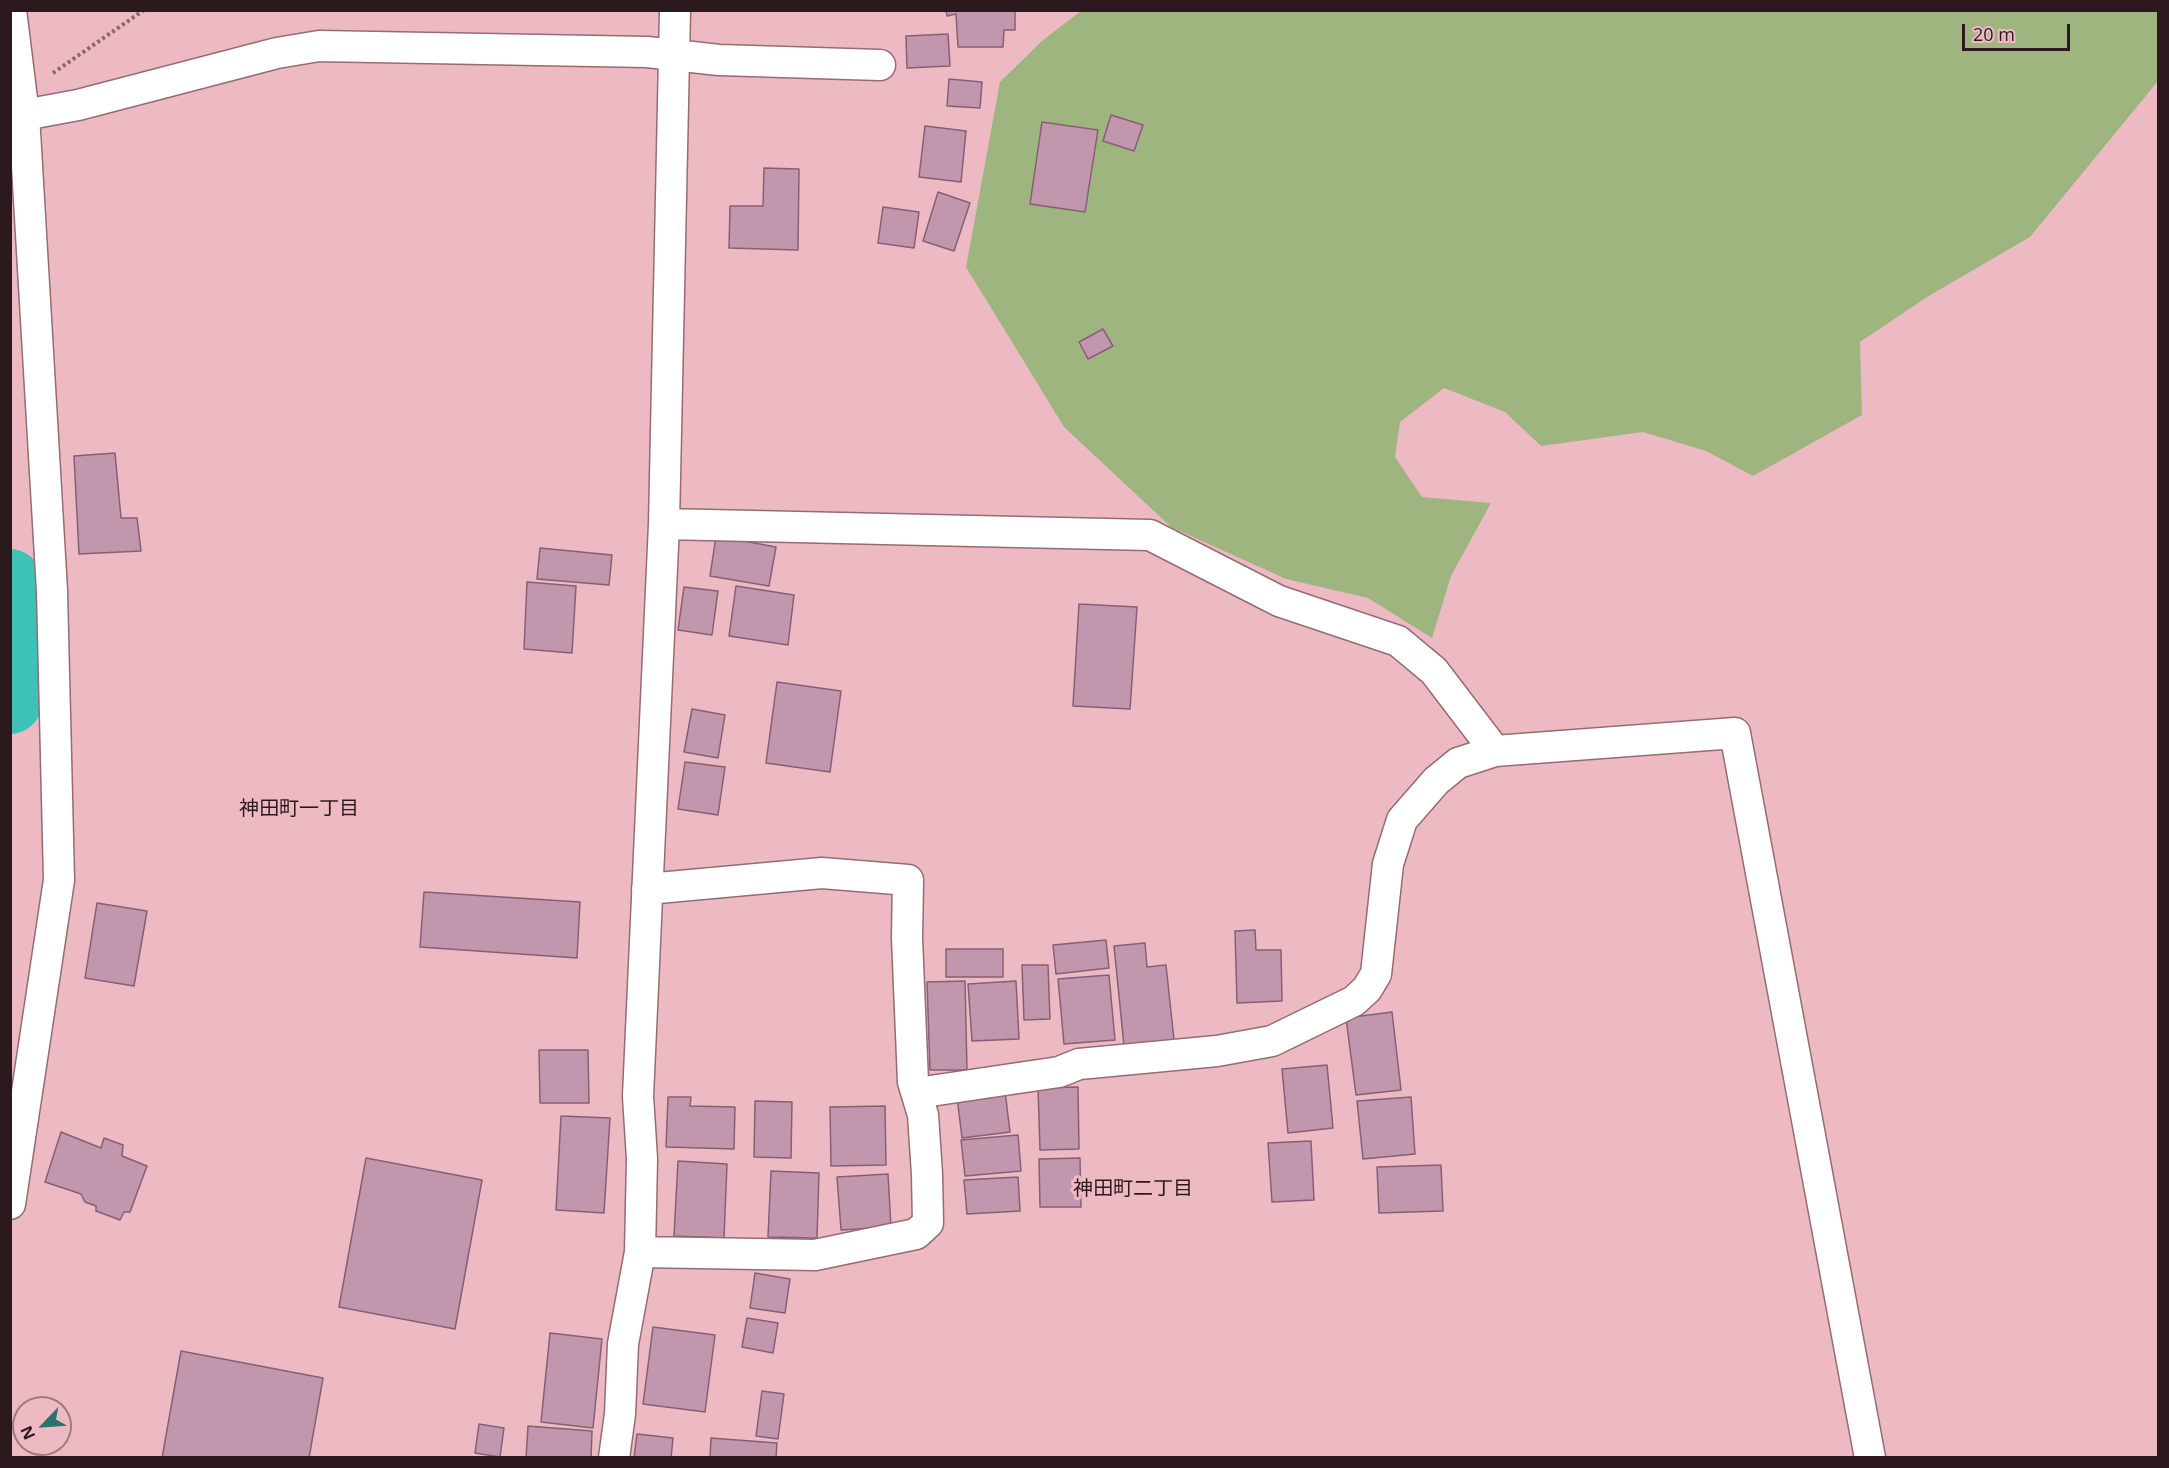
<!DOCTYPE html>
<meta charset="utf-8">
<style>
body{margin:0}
#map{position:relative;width:2169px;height:1468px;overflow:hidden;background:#edbac3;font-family:"Open Sans",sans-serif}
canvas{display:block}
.frame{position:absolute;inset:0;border:12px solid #2c191d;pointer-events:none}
.north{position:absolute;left:12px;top:1396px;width:60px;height:60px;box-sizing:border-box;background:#edbac3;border:2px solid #a07a81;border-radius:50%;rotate:245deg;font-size:16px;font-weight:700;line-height:24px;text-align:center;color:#2c191d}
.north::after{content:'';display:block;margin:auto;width:21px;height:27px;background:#2b736c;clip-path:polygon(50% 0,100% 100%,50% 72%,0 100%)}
.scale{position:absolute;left:1962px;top:24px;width:108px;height:27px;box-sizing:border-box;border:3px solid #2c191d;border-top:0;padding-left:8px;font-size:18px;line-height:21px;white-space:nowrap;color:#2c191d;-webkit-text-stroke:4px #edbac3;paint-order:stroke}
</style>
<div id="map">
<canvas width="2169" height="1468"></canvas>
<div class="frame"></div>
<div class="north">N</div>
<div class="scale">20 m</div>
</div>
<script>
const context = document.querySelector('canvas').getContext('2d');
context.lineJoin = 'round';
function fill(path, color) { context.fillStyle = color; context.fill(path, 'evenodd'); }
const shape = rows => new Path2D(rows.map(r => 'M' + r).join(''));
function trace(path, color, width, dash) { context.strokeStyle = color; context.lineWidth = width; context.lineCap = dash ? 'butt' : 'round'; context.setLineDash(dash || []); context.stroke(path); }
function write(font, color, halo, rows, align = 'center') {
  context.font = font + ' "Open Sans","Noto Sans JP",sans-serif'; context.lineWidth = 6; context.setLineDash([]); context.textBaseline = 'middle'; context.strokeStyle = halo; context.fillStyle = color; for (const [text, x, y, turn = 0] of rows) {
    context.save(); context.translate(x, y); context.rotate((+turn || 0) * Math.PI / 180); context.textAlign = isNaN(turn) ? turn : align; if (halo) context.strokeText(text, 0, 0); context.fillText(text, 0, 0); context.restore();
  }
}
const green = shape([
 [1081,11,2158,11,2158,81,2030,237,1927,297,1860,342,1862,415,1753,476,1706,451,1643,432,1541,446,1505,412,1444,388,1400,422,1395,457,1422,497,1491,503,1451,576,1432,638,1368,598,1286,579,1171,527,1064,427,966,267,1000,82,1043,40]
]);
const river = shape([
 [10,581,13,629,10,702]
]);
const building = shape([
 [946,10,1015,10,1015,30,1004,30,1003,47,958,47,956,14,947,16,946,10],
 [948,34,950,66,907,68,906,36,948,34],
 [949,79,982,82,980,108,947,106,949,79],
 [1111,115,1143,125,1134,151,1103,141,1111,115],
 [1042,122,1098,130,1085,212,1030,204,1042,122],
 [925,126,966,131,961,182,919,177,925,126],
 [764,168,799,169,798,250,729,248,730,206,763,206,764,168],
 [938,192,970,203,954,251,923,241,938,192],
 [883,207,919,212,914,248,878,243,883,207],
 [1103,329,1113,346,1088,359,1079,342,1103,329],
 [115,453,121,518,137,518,141,551,79,554,74,456,115,453],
 [716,536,776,547,769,586,710,576,716,536],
 [540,548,612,555,609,585,537,579,540,548],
 [527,582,576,586,572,653,524,649,527,582],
 [736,586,794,595,788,645,729,636,736,586],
 [684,587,718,591,712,635,678,630,684,587],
 [1079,604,1137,607,1130,709,1073,706,1079,604],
 [777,682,841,691,830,772,766,763,777,682],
 [692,709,725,715,718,758,684,752,692,709],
 [685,762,725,767,718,815,678,809,685,762],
 [424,892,580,902,577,958,420,947,424,892],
 [97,903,147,911,134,986,85,978,97,903],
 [1255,930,1256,950,1281,950,1282,1001,1237,1003,1235,931,1255,930],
 [1106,940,1109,968,1056,974,1053,945,1106,940],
 [1145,943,1147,967,1166,965,1174,1040,1124,1046,1114,946,1145,943],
 [946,949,1003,949,1003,977,946,977,946,949],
 [1022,965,1048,965,1050,1019,1024,1020,1022,965],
 [1109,975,1115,1040,1064,1044,1058,979,1109,975],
 [965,981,967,1070,930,1070,927,982,965,981],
 [1016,981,1019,1039,972,1041,968,984,1016,981],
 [1392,1012,1401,1090,1356,1095,1346,1018,1392,1012],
 [539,1050,588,1050,589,1103,540,1103,539,1050],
 [1327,1065,1333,1128,1288,1133,1282,1069,1327,1065],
 [1078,1087,1079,1149,1040,1150,1038,1088,1078,1087],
 [1005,1091,1010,1132,962,1138,957,1097,1005,1091],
 [668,1097,691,1097,690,1106,735,1107,734,1149,666,1147,668,1097],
 [1411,1097,1415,1154,1363,1159,1357,1101,1411,1097],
 [755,1101,792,1102,791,1158,754,1157,755,1101],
 [885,1106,886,1165,831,1166,830,1107,885,1106],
 [561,1116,610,1118,604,1213,556,1210,561,1116],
 [61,1132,101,1148,104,1138,123,1145,122,1156,147,1166,130,1212,124,1212,120,1220,96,1211,96,1206,85,1202,81,1194,45,1182,61,1132],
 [1018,1135,1021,1171,965,1176,961,1140,1018,1135],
 [1311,1141,1314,1200,1272,1202,1268,1143,1311,1141],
 [366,1158,482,1180,455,1329,339,1307,366,1158],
 [1080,1158,1081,1207,1040,1207,1039,1159,1080,1158],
 [678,1161,727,1164,724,1238,674,1236,678,1161],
 [1441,1165,1443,1211,1379,1213,1377,1167,1441,1165],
 [771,1171,819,1173,817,1238,768,1237,771,1171],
 [888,1174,891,1227,841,1230,837,1177,888,1174],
 [1018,1177,1020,1211,967,1214,964,1180,1018,1177],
 [755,1273,790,1279,785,1313,750,1308,755,1273],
 [747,1318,778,1323,773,1353,742,1347,747,1318],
 [653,1327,715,1335,705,1412,643,1404,653,1327],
 [550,1333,602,1339,593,1428,541,1422,550,1333],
 [181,1351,323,1378,309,1458,162,1458,181,1351],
 [762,1391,784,1394,778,1439,756,1436,762,1391],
 [479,1424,504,1428,500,1457,475,1453,479,1424],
 [528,1426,592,1431,591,1458,526,1458,528,1426],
 [637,1434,673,1438,671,1458,634,1458,637,1434],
 [711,1438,777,1443,776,1458,710,1458,711,1438]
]);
const path = shape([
 [53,73,144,10]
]);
const street = shape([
 [24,115,78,105,277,53,319,46,647,52,719,60,880,65],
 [664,524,1150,535,1279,601,1398,641,1434,671,1495,751,1735,733,1870,1458],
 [917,1093,1059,1072,1079,1064,1217,1051,1272,1041,1354,1001,1367,989,1376,974,1388,864,1402,820,1436,781,1458,763,1495,751],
 [10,1204,59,880,52,591,24,115,11,10],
 [640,1252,815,1255,916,1234,928,1223,927,1174,923,1115,913,1082,907,938,908,880,822,873,647,889],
 [614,1458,620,1414,623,1344,640,1252,642,1159,638,1096,664,524,675,10]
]);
const neighbourhoodNames = [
 ["神田町一丁目",299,809],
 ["神田町二丁目",1133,1189]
];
fill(green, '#9fb580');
trace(river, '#3cc2b6', 64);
fill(building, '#c296ad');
trace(building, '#875f74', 1.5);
trace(street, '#986a72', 33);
trace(path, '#89676d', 4, [3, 3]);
trace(street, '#fff', 30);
write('20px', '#2c191d', '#edbac3', neighbourhoodNames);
</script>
